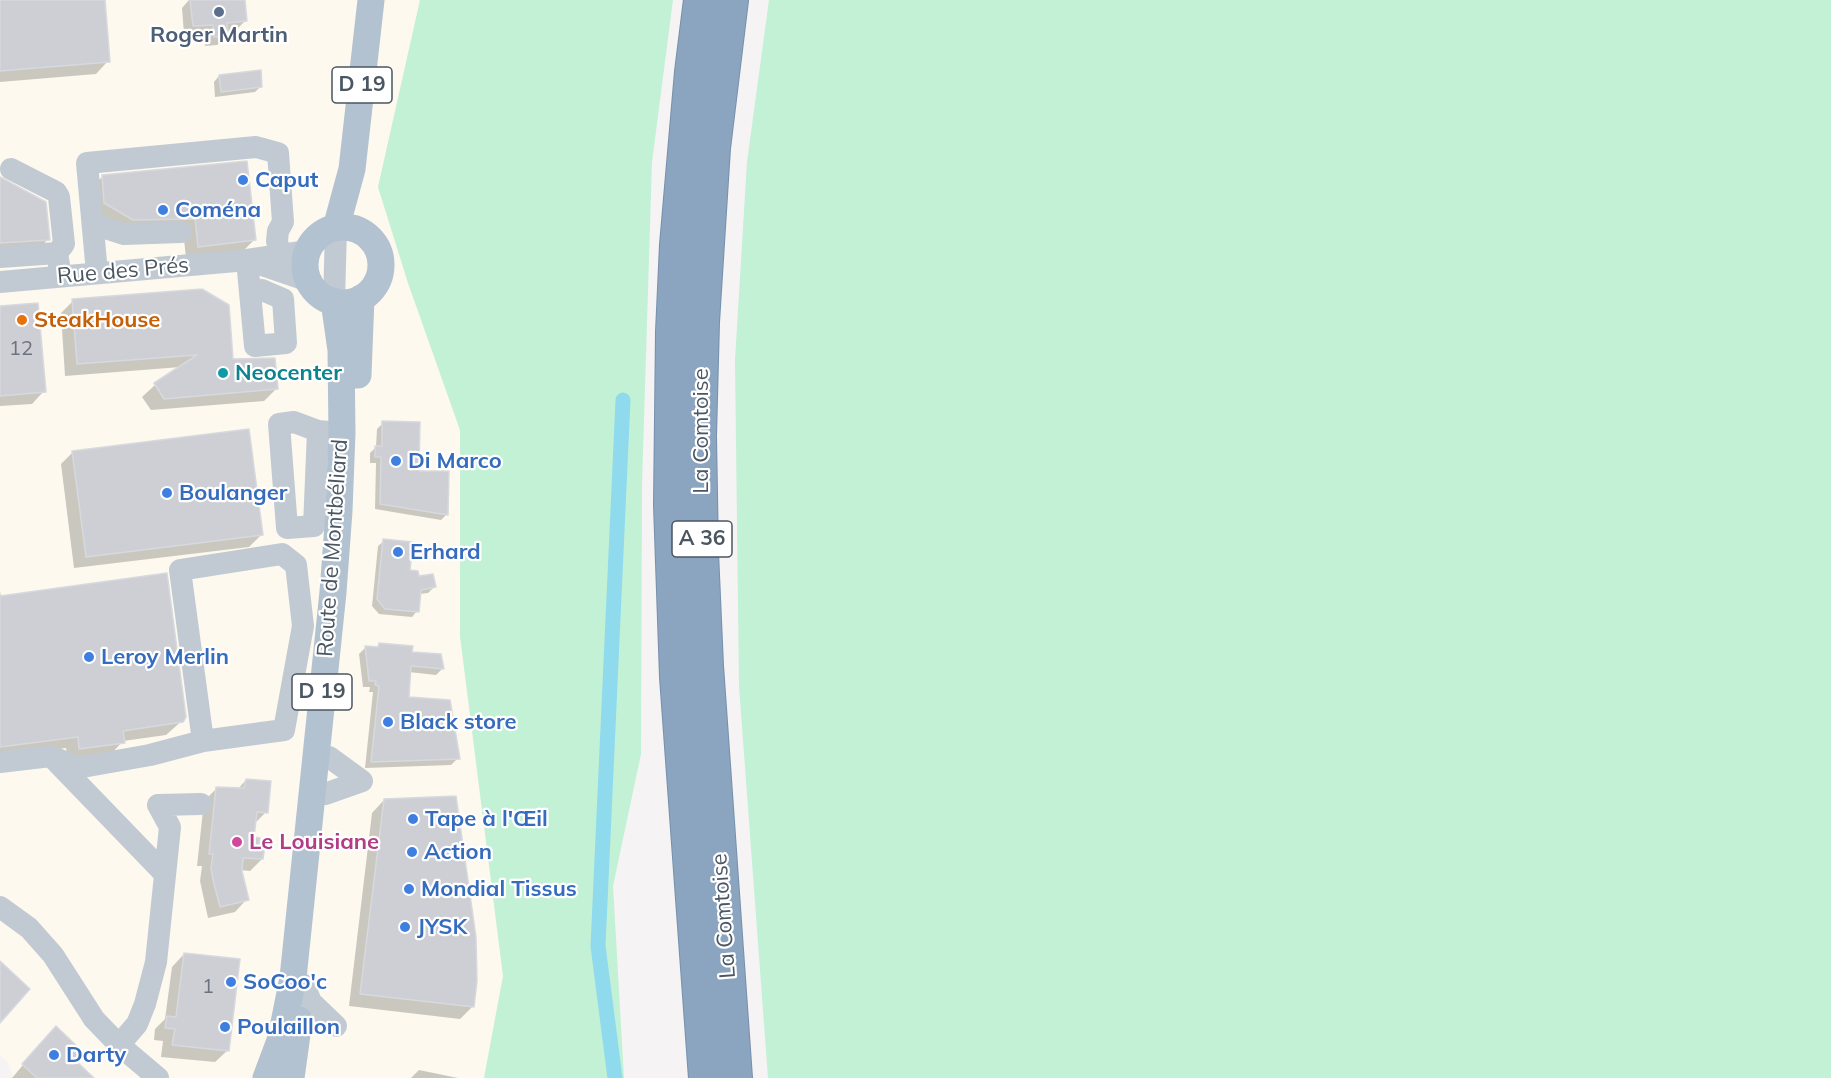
<!DOCTYPE html>
<meta charset="utf-8">
<style>
body{margin:0}
canvas{display:block;background:#f5f3f3}
</style>
<canvas width="1831" height="1078"></canvas>
<script>
const context = document.querySelector('canvas').getContext('2d');
context.lineJoin = 'round';
function fill(path, color) { context.fillStyle = color; context.fill(path, 'evenodd'); }
const shape = rows => new Path2D(rows.map(r => 'M' + r).join(''));
function trace(path, color, width, dash) { context.strokeStyle = color; context.lineWidth = width; context.lineCap = dash ? 'butt' : 'round'; context.setLineDash(dash || []); context.stroke(path); }
function write(font, color, halo, rows, align = 'center') {
  context.font = font + ' Mulish,sans-serif'; context.lineWidth = 4.5; context.setLineDash([]); context.textBaseline = 'middle'; context.strokeStyle = halo; context.fillStyle = color; for (const [text, x, y, turn = 0] of rows) {
    context.save(); context.translate(x, y); context.rotate((+turn || 0) * Math.PI / 180); context.textAlign = isNaN(turn) ? turn : align; if (halo) context.strokeText(text, 0, 0); context.fillText(text, 0, 0); context.restore();
  }
}
const commercial = shape([
 [0,0,420,0,378,187,408,283,460,430,460,636,503,976,484,1078,14,1078,7,1061,0,1056]
]);
const green = shape([
 [420,0,673,0,652,162,642,484,641,754,613,886,624,1078,484,1078,503,976,460,636,460,430,408,283,378,187],
 [769,0,1831,0,1831,1078,768,1078,739,686,735,360,747,162]
]);
const shadow = shape([
 [0,0,103,0,108,61,96,74,0,82],
 [189,0,244,0,245,21,236,30,226,31,227,36,217,45,205,46,204,33,184,34,182,8],
 [219,76,261,86,255,92,215,97,214,82],
 [0,177,48,239,36,252,0,254],
 [102,177,254,240,242,252,186,258,183,230,120,232,92,216,90,189],
 [73,301,232,361,276,389,264,401,151,410,142,397,155,385,181,367,65,376,61,313],
 [0,308,44,391,32,404,0,406],
 [383,423,446,515,441,520,375,509,376,463,370,463,370,453,376,447,377,429],
 [73,452,261,535,249,547,74,568,61,464],
 [384,541,408,571,434,587,428,593,419,594,417,611,412,617,379,614,372,606,378,546],
 [0,591,1,597,184,719,166,735,123,741,111,754,68,760,66,748,0,757],
 [379,645,411,653,443,668,436,675,409,672,407,698,458,758,451,765,365,768,373,692,369,692,370,687,363,687,359,654,365,648,375,649],
 [246,780,266,812,254,824,252,838,262,859,250,871,240,870,247,899,235,912,208,918,200,881,202,866,197,866,204,801,217,788,237,790],
 [384,800,473,1006,460,1019,349,1006,372,813],
 [184,954,228,1050,215,1062,161,1057,163,1041,154,1040,155,1029,165,1019,172,967],
 [43,1041,72,1060,92,1078,12,1078],
 [419,1070,458,1078,411,1078]
]);
const canal = shape([
 [615,1078,598,946,623,400]
]);
const building = shape([
 [0,0,105,0,110,62,0,71,0,0],
 [190,0,245,0,247,21,227,23,228,36,214,37,213,25,193,26,190,0],
 [261,70,262,87,221,92,219,75,261,70],
 [247,161,256,240,198,247,195,219,133,220,104,203,102,175,247,161],
 [0,177,46,202,50,240,0,243,0,177],
 [202,289,229,305,233,359,275,358,278,389,164,399,154,383,197,355,77,364,72,299,202,289],
 [38,303,46,392,0,396,0,306,38,303],
 [382,421,420,422,419,471,449,471,448,515,380,504,381,457,375,457,375,446,382,446,382,421],
 [249,429,263,535,86,557,72,451,249,429],
 [383,539,413,542,410,570,418,571,419,576,433,574,436,587,421,590,419,612,385,609,377,599,383,539],
 [167,573,186,717,183,722,123,731,125,743,79,749,78,737,0,747,0,596,167,573],
 [379,643,413,646,412,652,441,654,444,669,411,666,409,697,450,700,460,759,371,762,379,686,375,685,376,681,369,681,365,646,378,647,379,643],
 [246,779,271,781,268,813,257,812,254,837,260,838,259,845,265,845,263,859,243,858,242,871,249,900,220,907,213,880,211,868,213,854,209,854,216,787,244,788,246,779],
 [456,796,476,937,477,981,474,1007,360,994,384,799,456,796],
 [184,953,240,959,229,1051,172,1045,175,1029,165,1028,167,1016,176,1017,184,953],
 [0,961,30,989,0,1023,0,961],
 [56,1026,82,1051,75,1060,94,1078,37,1078,22,1064,56,1026]
]);
const minor = shape([
 [11,169,56,192,59,197,64,244,57,253],
 [93,224,124,234,181,232],
 [0,257,57,253,59,265],
 [247,260,255,346,286,343,283,299,262,290,250,291],
 [251,261,309,281],
 [97,273,87,163,256,147,278,153,283,222,278,231,277,241,280,255],
 [0,282,247,260,308,251],
 [334,301,336,228],
 [318,431,314,526,287,528,279,424,294,422,318,431,342,433],
 [51,756,76,767,88,766,150,755,203,741,284,730,303,626,296,565,282,554,180,570,203,741],
 [0,762,51,756,165,874],
 [325,794,362,781,329,757],
 [0,907,29,928,53,955,94,1019,119,1045,158,1078],
 [304,985,311,1002,336,1026],
 [119,1045,137,1024,145,1004,156,962,170,827,158,805,201,804]
]);
const major = shape([
 '305 265a38 38 0 1 1 76 0a38 38 0 1 1-76 0Z',
 [336,228,352,169,371,0],
 [358,375,361,298],
 [266,1078,281,1038,293,978,333,592,339,511,342,433,341,350,334,301],
 [291,1078,299,1020]
]);
const highway = shape([
 [700,0,691,72,676,245,672,332,670,505,676,677,705,1078],
 [732,0,714,148,703,322,700,436,702,552,707,666,736,1078]
]);
const markers = [
 [219,12,6,"#5c6f8a"],
 [243,180,6,"#3f7fe0"],
 [163,210,6,"#3f7fe0"],
 [22,320,6,"#e8710a"],
 [223,373,6,"#0f9aa8"],
 [396,461,6,"#3f7fe0"],
 [167,493,6,"#3f7fe0"],
 [398,552,6,"#3f7fe0"],
 [89,657,6,"#3f7fe0"],
 [388,722,6,"#3f7fe0"],
 [413,819,6,"#3f7fe0"],
 [237,842,6,"#d1479c"],
 [412,852,6,"#3f7fe0"],
 [409,889,6,"#3f7fe0"],
 [405,927,6,"#3f7fe0"],
 [231,982,6,"#3f7fe0"],
 [225,1027,6,"#3f7fe0"],
 [54,1055,6,"#3f7fe0"]
];
const numberNames = [
 ["12",21,349],
 ["1",208,987]
];
const shields = [
 [362,85,60],
 [702,539,60],
 [322,692,60]
];
const shieldNames = [
 ["D 19",362,85],
 ["A 36",702,539],
 ["D 19",322,692]
];
const serviceNames = [
 ["Roger Martin",219,35]
];
const shopNames = [
 ["Caput",255,180],
 ["Coména",175,210],
 ["Di Marco",408,461],
 ["Boulanger",179,493],
 ["Erhard",410,552],
 ["Leroy Merlin",101,657],
 ["Black store",400,722],
 ["Tape à l'Œil",425,819],
 ["Action",424,852],
 ["Mondial Tissus",421,889],
 ["JYSK",417,927],
 ["SoCoo'c",243,982],
 ["Poulaillon",237,1027],
 ["Darty",66,1055]
];
const streetNames = [
 ["Rue des Prés",123,271,-5],
 ["La Comtoise",701,431,-90],
 ["Route de Montbéliard",333,548,-86],
 ["La Comtoise",724,916,-94]
];
const foodNames = [
 ["SteakHouse",34,320]
];
const cultureNames = [
 ["Neocenter",235,373]
];
const hotelNames = [
 ["Le Louisiane",249,842]
];
fill(commercial, '#fdf9ef');
fill(green, '#c3f1d5');
fill(shadow, '#0003');
trace(canal, '#90daee', 15);
fill(building, '#cdcfd5');
trace(building, '#d7d9de', 1.5);
trace(highway, '#7690ad', 34);
trace(minor, '#c1cad2', 22);
trace(major, '#b3c2d1', 27);
trace(highway, '#8ba5c1', 32);
for (const [x, y, r, color] of markers) { const dot = new Path2D(); dot.arc(x, y, r, 0, 2 * Math.PI); context.fillStyle = color; context.fill(dot); trace(dot, '#fff', 2); }
write('20px', '#6b747e', null, numberNames);
for (const [x, y, w] of shields) { const box = new Path2D(); box.roundRect(x - w / 2, y - 18, w, 36, 4.5); context.fillStyle = '#fff'; context.fill(box); trace(box, '#4a5661', 1.5); }
write('bold 21px', '#4a5661', null, shieldNames);
write('bold 22px', '#4e5e75', '#fff', serviceNames);
write('bold 22px', '#366cbe', '#fff', shopNames, 'left');
write('22px', '#4a5661', '#fff', streetNames);
write('bold 22px', '#c56008', '#fff', foodNames, 'left');
write('bold 22px', '#0d838f', '#fff', cultureNames, 'left');
write('bold 22px', '#b23c85', '#fff', hotelNames, 'left');
</script>
